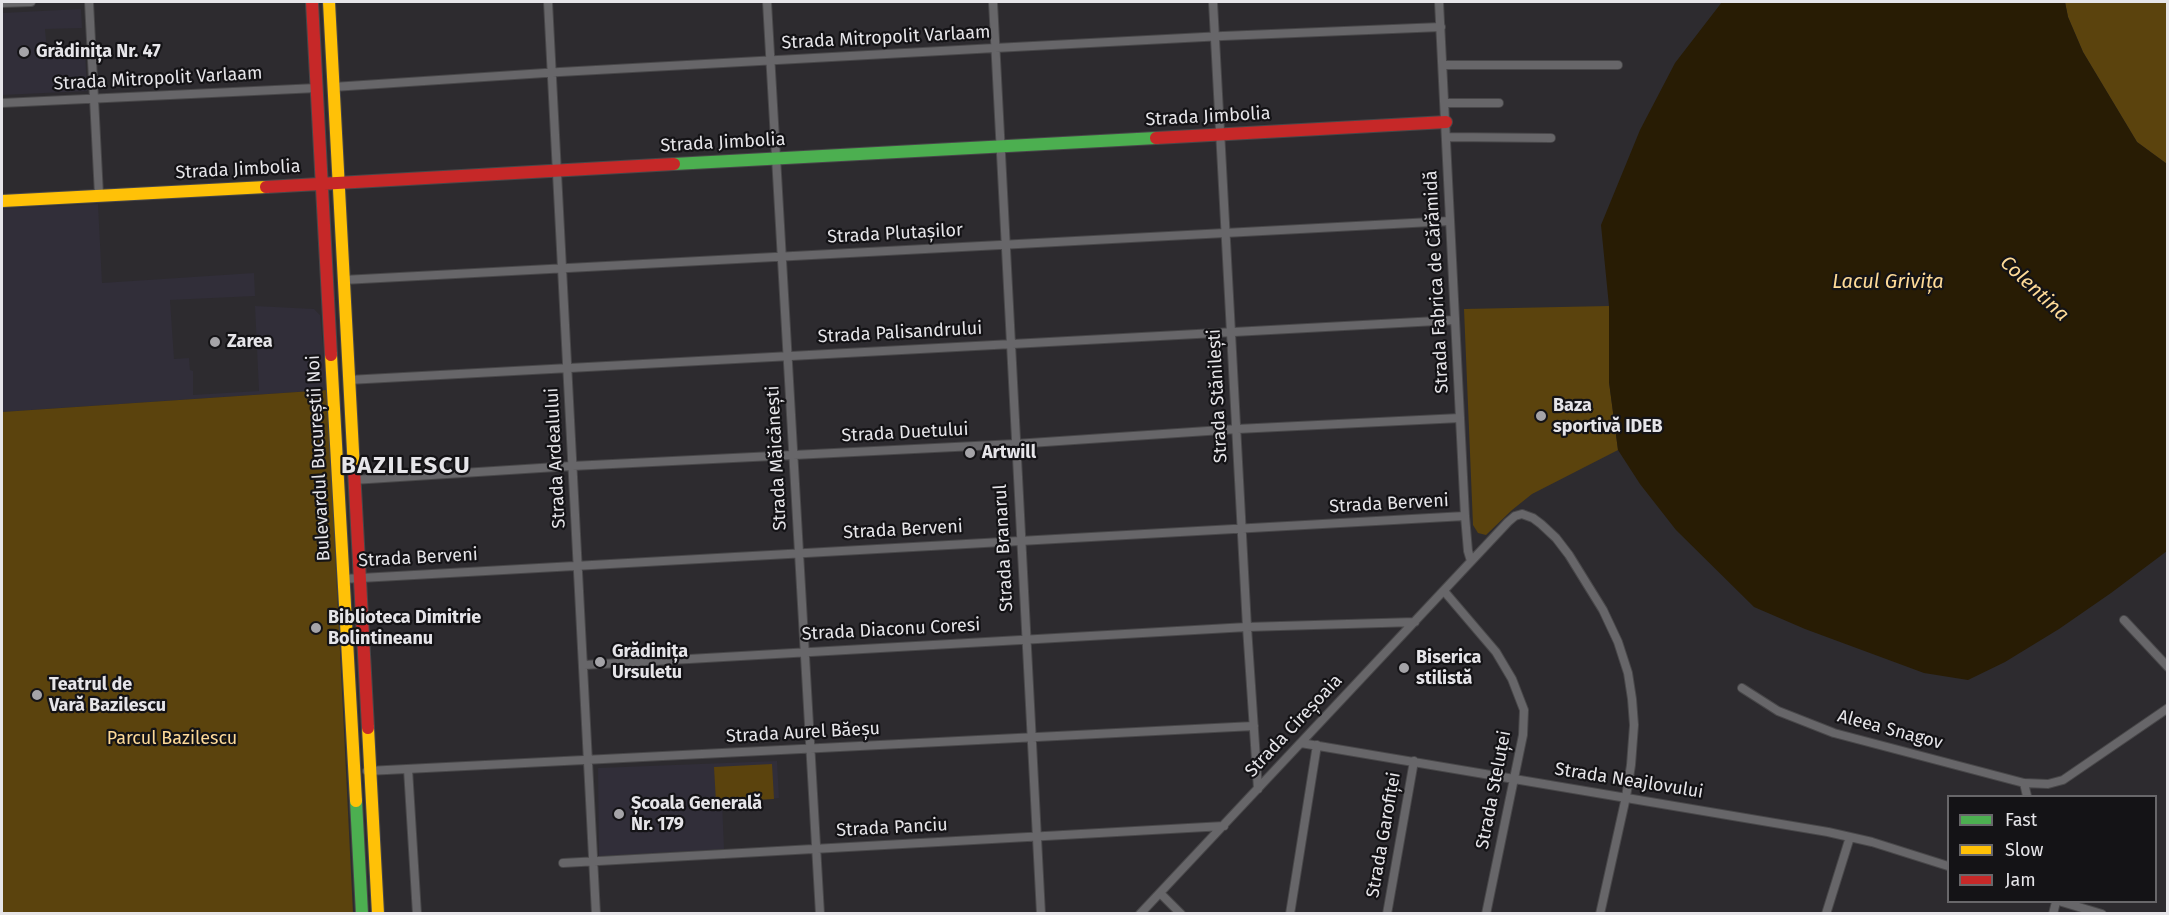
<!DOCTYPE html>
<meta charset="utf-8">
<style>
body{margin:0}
#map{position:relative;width:2169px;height:915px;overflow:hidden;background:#2d2b2f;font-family:"Fira Sans",sans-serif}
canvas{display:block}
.frame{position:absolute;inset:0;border:3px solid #e6e5e9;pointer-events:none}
.legend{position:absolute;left:1947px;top:795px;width:210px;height:108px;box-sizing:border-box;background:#141316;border:2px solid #68676a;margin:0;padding:8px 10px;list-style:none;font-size:18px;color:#e6e5e9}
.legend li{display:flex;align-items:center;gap:12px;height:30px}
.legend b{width:30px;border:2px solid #68676a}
</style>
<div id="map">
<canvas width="2169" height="915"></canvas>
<div class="frame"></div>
<ul class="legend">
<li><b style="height:8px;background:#4caf50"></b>Fast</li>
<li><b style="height:8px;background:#ffc107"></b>Slow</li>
<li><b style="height:8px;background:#c62828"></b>Jam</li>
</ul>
</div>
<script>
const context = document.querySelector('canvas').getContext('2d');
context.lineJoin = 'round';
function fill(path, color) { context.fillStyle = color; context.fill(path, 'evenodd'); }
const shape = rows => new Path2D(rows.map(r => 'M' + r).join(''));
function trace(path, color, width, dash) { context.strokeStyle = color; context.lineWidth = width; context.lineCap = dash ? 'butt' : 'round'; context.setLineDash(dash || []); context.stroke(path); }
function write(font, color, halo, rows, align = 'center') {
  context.font = font + ' "Fira Sans",sans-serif'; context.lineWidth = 4.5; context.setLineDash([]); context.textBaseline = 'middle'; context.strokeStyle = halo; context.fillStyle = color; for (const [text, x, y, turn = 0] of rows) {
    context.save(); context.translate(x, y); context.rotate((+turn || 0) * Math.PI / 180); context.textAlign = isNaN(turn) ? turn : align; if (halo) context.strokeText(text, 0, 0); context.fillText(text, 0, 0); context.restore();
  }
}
const built = shape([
 [81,9,82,28,45,29,47,52,85,51,87,91,2,95,2,13],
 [98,204,102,283,254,273,255,296,170,300,174,359,189,358,190,370,193,371,193,395,259,391,255,306,314,309,320,315,327,390,2,412,2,209],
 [777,761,779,798,722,802,724,849,599,856,598,768]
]);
const green = shape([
 [2065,2,2167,2,2167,164,2137,142,2083,52,2068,17],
 [1609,306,1609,382,1618,450,1532,494,1512,510,1486,535,1478,533,1473,525,1464,309],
 [327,390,353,913,2,914,2,412],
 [772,764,774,799,716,802,714,767]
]);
const water = shape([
 [1722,2,2065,2,2068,17,2083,52,2137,142,2167,164,2167,551,2111,593,2059,629,2005,662,1968,680,1924,673,1805,629,1754,607,1676,530,1640,484,1618,450,1609,382,1609,306,1601,225,1640,130,1675,63]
]);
const street = shape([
 [89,2,99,195],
 [548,2,596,914],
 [767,2,820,914],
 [993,2,1041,914],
 [1213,2,1247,627,1258,789],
 [1439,2,1460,418,1465,516,1468,551,1471,561],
 [2,3,31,2],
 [1443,65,1618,65],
 [333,87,560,72,995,48,1223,36,1441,27],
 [2,103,317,88],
 [1445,103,1499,103],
 [1447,137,1551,138],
 [343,280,1450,221],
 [348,380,1455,320],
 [353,480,572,466,1015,444,1237,429,1460,418],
 [343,579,1465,516],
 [1444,591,1496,652,1512,679,1524,710,1523,735,1486,914],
 [2124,620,2168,667],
 [584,665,1247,627,1415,622],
 [1742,688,1778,711,1834,733,2024,783,2027,796],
 [1301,743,1828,832,1872,842,1948,866],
 [408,769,417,914],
 [367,771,1254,726],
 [2024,783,2048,784,2063,780,2168,708],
 [563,863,1224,826],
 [1160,893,1181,914],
 [2062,902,2102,914],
 [1140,914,1508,522,1515,516,1522,514,1533,518,1541,524,1556,538,1569,555,1603,610,1618,642,1628,673,1632,699,1634,725,1631,765,1626,797,1600,914],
 [1290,914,1317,745],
 [1387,914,1414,761],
 [1826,914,1850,837],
 [2053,914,2056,902]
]);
const fast = shape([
 [674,164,1156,138],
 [356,801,362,914]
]);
const slow = shape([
 [329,2,354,470],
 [2,201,266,187],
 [331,355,356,801],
 [368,728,378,914]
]);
const jam = shape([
 [312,2,331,355],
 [1156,138,1446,122],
 [266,187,674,164],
 [354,470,368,728]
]);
const markers = [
 [24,52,6,"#a5a4a8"],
 [215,342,6,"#a5a4a8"],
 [1541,416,6,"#a5a4a8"],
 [970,453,6,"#a5a4a8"],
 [316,628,6,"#a5a4a8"],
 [600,662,6,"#a5a4a8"],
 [1404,668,6,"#a5a4a8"],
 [37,695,6,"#a5a4a8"],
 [619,814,6,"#a5a4a8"]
];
const streetNames = [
 ["Strada Mitropolit Varlaam",886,38,-3],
 ["Strada Mitropolit Varlaam",158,79,-3],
 ["Strada Jimbolia",1208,117,-3],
 ["Strada Jimbolia",723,143,-3],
 ["Strada Jimbolia",238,170,-3],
 ["Strada Plutașilor",895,234,-3],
 ["Strada Fabrica de Cărămidă",1437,282,-93],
 ["Strada Palisandrului",900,333,-3],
 ["Strada Stănilești",1218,396,-93],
 ["Strada Duetului",905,433,-3],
 ["Bulevardul Bucureștii Noi",319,458,-93],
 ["Strada Ardealului",556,458,-93],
 ["Strada Măicănești",777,458,-93],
 ["Strada Berveni",1389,504,-3],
 ["Strada Berveni",903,530,-3],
 ["Strada Branarul",1004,548,-93],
 ["Strada Berveni",418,558,-3],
 ["Strada Diaconu Coresi",891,630,-3],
 ["Strada Cireșoaia",1294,726,-47],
 ["Aleea Snagov",1890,730,15],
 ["Strada Aurel Băeșu",803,733,-3],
 ["Strada Neajlovului",1629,781,9],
 ["Strada Steluței",1494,790,-79],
 ["Strada Panciu",892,828,-3],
 ["Strada Garofiței",1384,835,-80]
];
const poiNames = [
 ["Grădinița Nr. 47",36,52],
 ["Zarea",227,342],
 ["Baza",1553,406],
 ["sportivă IDEB",1553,427],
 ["Artwill",982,453],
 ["Biblioteca Dimitrie",328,618],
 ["Bolintineanu",328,639],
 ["Grădinița",612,652],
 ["Ursuletu",612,673],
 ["Biserica",1416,658],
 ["stilistă",1416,679],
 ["Teatrul de",49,685],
 ["Vară Bazilescu",49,706],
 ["Școala Generală",631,804],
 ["Nr. 179",631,825]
];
const parkNames = [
 ["Parcul Bazilescu",172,739]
];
const waterNames = [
 ["Lacul Grivița",1888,282],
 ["Colentina",2034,289,43]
];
const districtNames = [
 ["BAZILESCU",406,466]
];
fill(built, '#312e39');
fill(green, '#5b430d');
fill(water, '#281c04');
trace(street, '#484749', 10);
trace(fast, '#484749', 14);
trace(slow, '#484749', 14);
trace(jam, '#484749', 14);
trace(street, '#676669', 8);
trace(fast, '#4caf50', 12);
trace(slow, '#ffc107', 12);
trace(jam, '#c62828', 12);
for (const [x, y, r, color] of markers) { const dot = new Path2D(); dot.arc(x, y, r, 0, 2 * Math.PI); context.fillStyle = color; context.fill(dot); trace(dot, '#141316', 2); }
write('18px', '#e6e5e9', '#141316', streetNames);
write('bold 18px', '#e6e5e9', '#141316', poiNames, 'left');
write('18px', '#feda98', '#141316', parkNames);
write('italic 20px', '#feda97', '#141316', waterNames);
context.letterSpacing = '1.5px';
write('bold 24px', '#e6e5e9', '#141316', districtNames);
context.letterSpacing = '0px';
</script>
